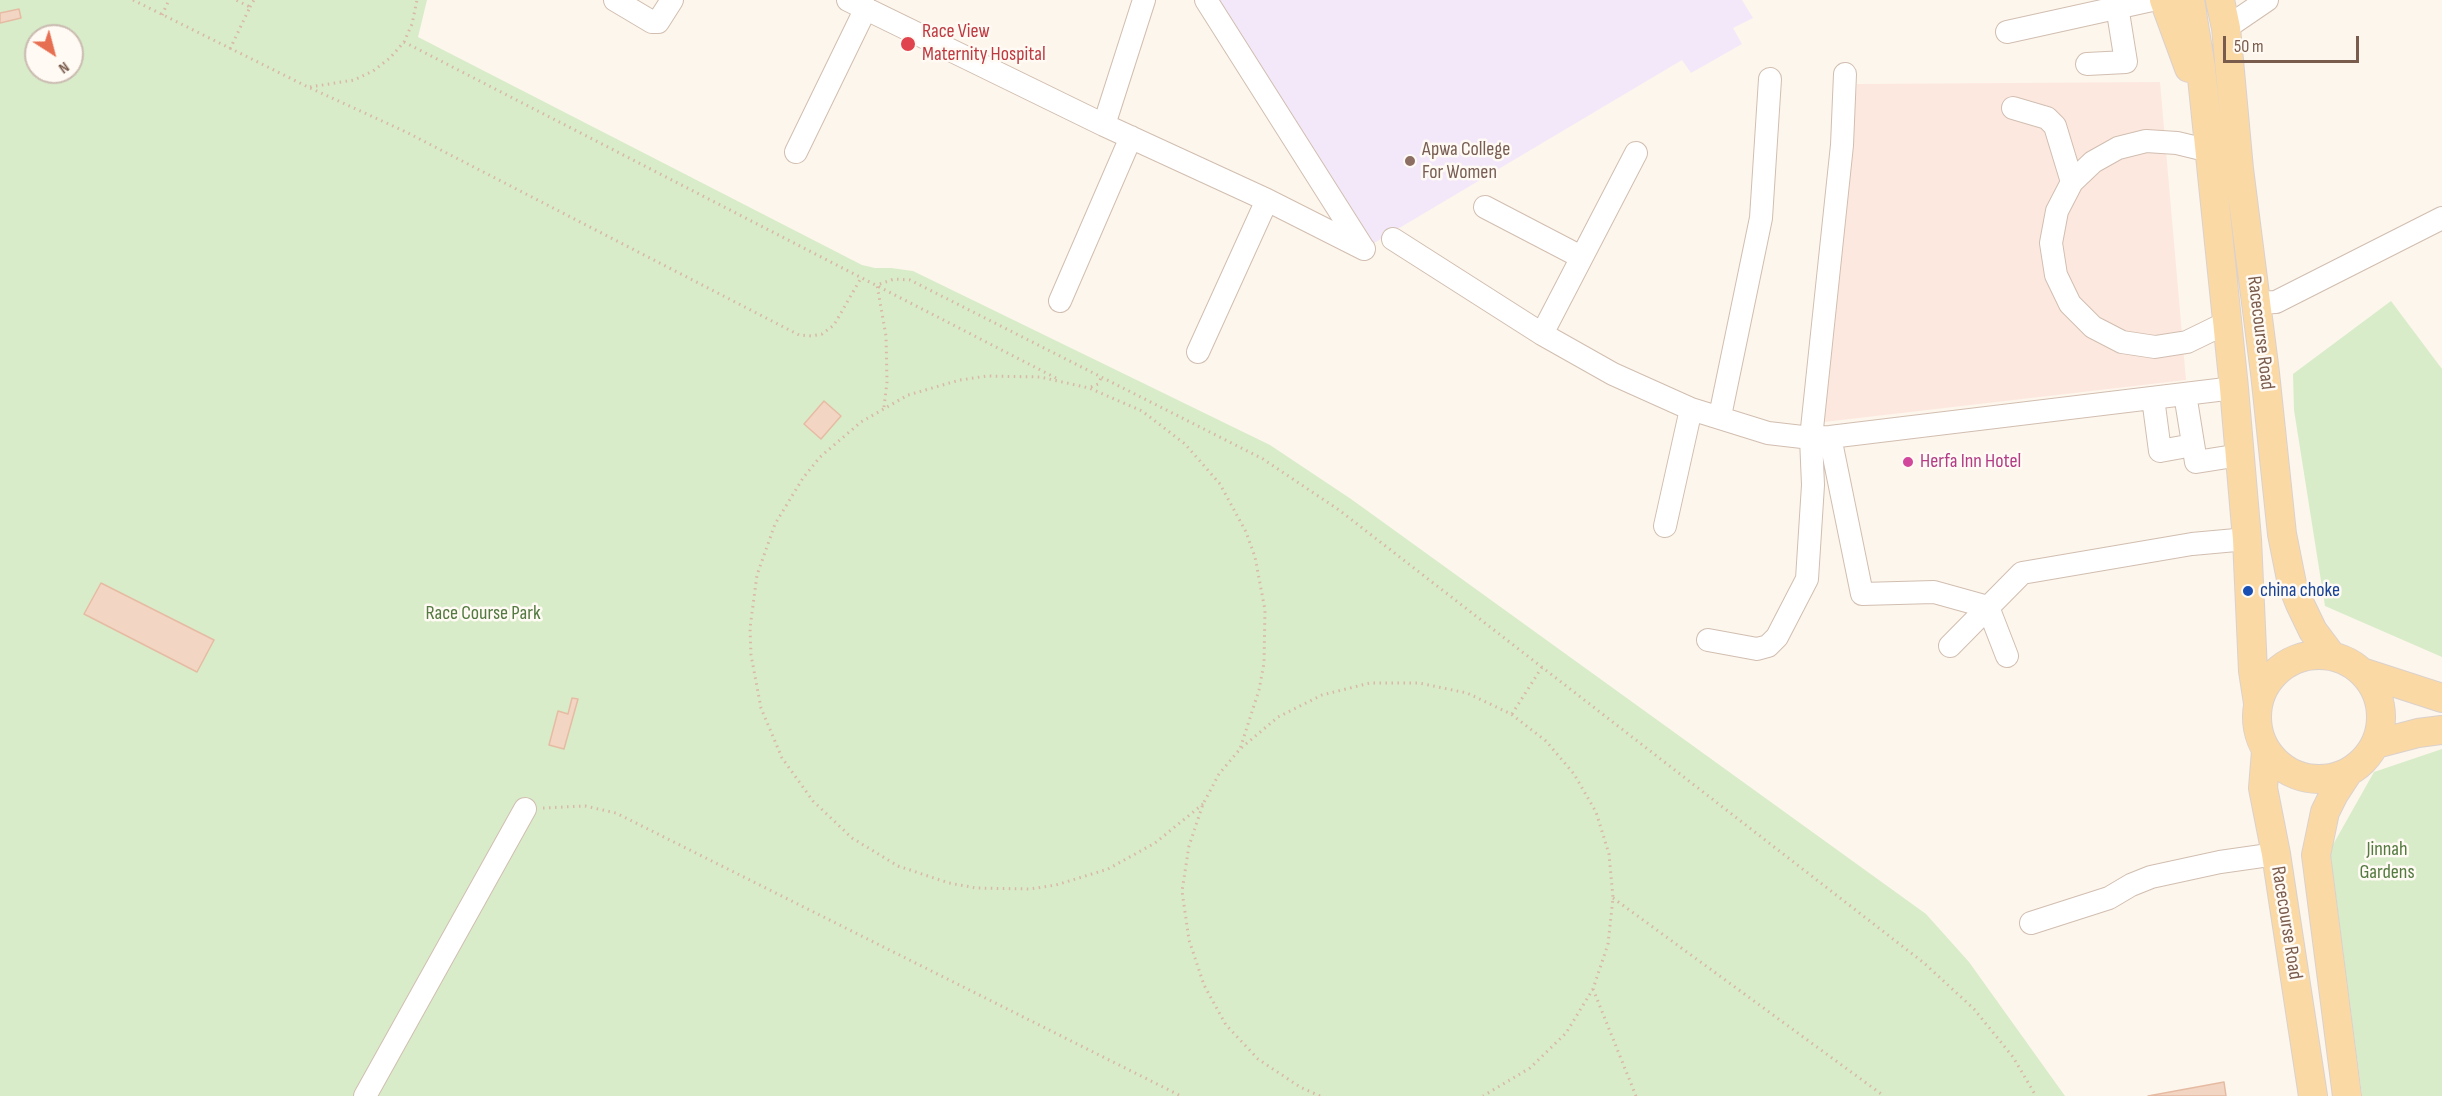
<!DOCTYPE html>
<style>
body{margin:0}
#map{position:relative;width:2442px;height:1096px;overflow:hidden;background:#fdf6ec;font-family:"Sofia Sans Condensed",sans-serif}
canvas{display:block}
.north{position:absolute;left:24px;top:24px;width:60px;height:60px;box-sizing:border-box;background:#fffaf3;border:2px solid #cabbb1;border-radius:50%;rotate:144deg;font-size:16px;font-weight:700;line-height:24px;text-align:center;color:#7a5c4d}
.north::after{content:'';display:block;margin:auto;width:21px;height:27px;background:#e76f51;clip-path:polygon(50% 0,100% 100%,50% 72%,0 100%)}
.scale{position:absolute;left:2223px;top:36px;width:136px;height:27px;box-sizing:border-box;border:3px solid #7a5c4d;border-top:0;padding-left:8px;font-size:18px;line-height:21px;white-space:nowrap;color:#7a5c4d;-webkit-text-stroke:4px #fffaf3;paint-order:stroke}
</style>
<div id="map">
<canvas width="2442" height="1096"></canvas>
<div class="north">N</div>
<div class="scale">50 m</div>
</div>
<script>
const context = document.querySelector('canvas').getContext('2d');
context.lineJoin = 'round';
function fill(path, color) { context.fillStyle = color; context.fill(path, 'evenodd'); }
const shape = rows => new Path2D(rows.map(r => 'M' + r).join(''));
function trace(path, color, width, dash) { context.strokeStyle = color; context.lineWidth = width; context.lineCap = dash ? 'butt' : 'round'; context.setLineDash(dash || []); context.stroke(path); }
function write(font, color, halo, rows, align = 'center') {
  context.font = font + ' "Sofia Sans Condensed",sans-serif'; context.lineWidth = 5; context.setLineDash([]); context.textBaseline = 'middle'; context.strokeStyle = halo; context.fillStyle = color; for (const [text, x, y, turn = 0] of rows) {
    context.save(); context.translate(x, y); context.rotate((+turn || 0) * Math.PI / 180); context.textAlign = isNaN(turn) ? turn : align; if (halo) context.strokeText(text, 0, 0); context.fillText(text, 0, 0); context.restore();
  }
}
const commercial = shape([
 [2160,82,2186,380,1824,422,1857,84]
]);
const education = shape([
 [1206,0,1742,0,1753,18,1733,28,1742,44,1691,73,1682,60,1364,249]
]);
const green = shape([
 [0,0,427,0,418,37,862,265,875,268,891,268,913,271,1270,445,1351,499,1926,914,1969,962,2065,1096,0,1096],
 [36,36,72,36,72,72,36,72],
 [2391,301,2442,369,2442,657,2325,606,2294,410,2293,374],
 [2442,749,2442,1096,2362,1096,2330,850,2374,772]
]);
const building = shape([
 [19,9,21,18,0,23,0,13,19,9],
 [824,401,841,416,821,439,804,424,824,401],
 [101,583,214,640,197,672,84,614,101,583],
 [572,698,578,699,564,749,549,745,558,711,568,714,572,698],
 [2224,1082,2226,1096,2148,1096,2224,1082]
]);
const path = shape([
 [133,0,308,87,406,132,799,335,811,336,822,334,834,325,861,278],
 [250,7,254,0],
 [162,15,169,0],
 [404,42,1056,378],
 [230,49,250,7,236,0],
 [310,87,354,80,373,71,390,58,404,42,412,24,417,0],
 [1091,387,1098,384,1102,376],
 [884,407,887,382,886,336,877,285,894,279,910,280,1263,459,1339,510,1924,963,1974,1009,2013,1057,2036,1096],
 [1512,714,1542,667],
 [1203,804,1155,843,1108,869,1056,885,1030,889,976,888,949,883,898,866,852,838,813,801,782,758,761,708,751,655,750,628,757,575,775,524,803,478,820,457,861,422,908,395,960,380,987,376,1040,377,1089,388,1142,411,1185,444,1220,484,1246,532,1255,557,1265,610,1264,663,1259,690,1240,749],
 [543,808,585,806,616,813,1181,1096],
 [1613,898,1884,1096],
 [1593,989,1636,1096],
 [1320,1096,1300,1087,1258,1059,1226,1025,1204,985,1189,940,1182,891,1189,846,1203,804,1219,774,1240,749,1278,717,1322,695,1370,683,1419,683,1467,693,1511,714,1546,741,1574,774,1596,812,1609,854,1613,898,1608,944,1593,989,1566,1033,1530,1068,1483,1096]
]);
const minor = shape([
 [615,0,652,22,658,22,672,0],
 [848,0,1104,125,1267,200,1364,249],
 [1206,0,1363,248],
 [2226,28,2267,0],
 [2007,32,2152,0],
 [2087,64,2126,62,2117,6],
 [2013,108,2047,118,2055,126,2072,182],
 [1104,125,1144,0],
 [2210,151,2177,143,2146,141,2118,148,2093,162,2072,182,2057,211,2051,243,2056,275,2070,304,2093,327,2122,342,2155,347,2187,342,2226,323],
 [796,152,866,8],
 [1485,207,1581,257],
 [1393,239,1542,334,1613,374,1691,409,1768,433,1811,438,1830,437,2234,388],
 [1060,301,1131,137],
 [2257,303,2276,302,2442,218],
 [1542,334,1636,153],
 [1198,352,1267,200],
 [2185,394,2196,462,2240,455],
 [2153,398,2160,451,2193,445],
 [1720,416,1761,218,1770,79],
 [1830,437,1862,594,1934,592,1988,607,2007,656],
 [1665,526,1691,409],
 [1708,640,1757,649,1768,646,1777,637,1807,579,1813,485,1811,438,1842,145,1845,74],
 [1950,646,2022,573,2192,544,2247,539],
 [2031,923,2109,898,2131,885,2151,877,2220,862,2276,854],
 [365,1096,525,809]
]);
const major = shape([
 [2164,0,2189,68],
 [2190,0,2201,68,2234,388,2247,539,2253,671,2258,703],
 [2220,0,2226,28,2239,169,2265,373,2282,534,2292,584,2300,604,2313,631,2331,655],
 '2257 717a62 62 0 1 1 124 0a62 62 0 1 1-124 0Z',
 [2365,673,2442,698],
 [2376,744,2418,733,2442,730],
 [2266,751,2263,788,2276,854,2313,1096],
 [2347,774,2334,794,2325,812,2316,855,2347,1096]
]);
const markers = [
 [908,44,8,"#e0444e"],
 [1410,161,6,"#8d6e63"],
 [1908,462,6,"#d1479c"],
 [2248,591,6,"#1a4fb4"]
];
const healthNames = [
 ["Race View",922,32],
 ["Maternity Hospital",922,55]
];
const educationNames = [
 ["Apwa College",1422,150],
 ["For Women",1422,173]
];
const streetNames = [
 ["Racecourse Road",2260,333,83],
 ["Racecourse Road",2286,923,81]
];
const hotelNames = [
 ["Herfa Inn Hotel",1920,462]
];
const transitNames = [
 ["china choke",2260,591]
];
const parkNames = [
 ["Race Course Park",483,614],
 ["Jinnah",2387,850],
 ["Gardens",2387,873]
];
fill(commercial, '#fde8e0');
fill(education, '#f3e8fa');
fill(green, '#d8ecc9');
fill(building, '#f3d5c3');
trace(building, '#e6bba3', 1.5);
trace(minor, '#d1beb0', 24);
trace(major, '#dad1cd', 30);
trace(path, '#d9b8a5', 3, [1.5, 4.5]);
trace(minor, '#fff', 22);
trace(major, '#fbd9a5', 28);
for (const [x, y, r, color] of markers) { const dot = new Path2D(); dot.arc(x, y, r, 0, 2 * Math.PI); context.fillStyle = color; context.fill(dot); trace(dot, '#fffaf3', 2); }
write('20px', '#be3a42', '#fffaf3', healthNames, 'left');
write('20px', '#785e54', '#fffaf3', educationNames, 'left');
write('20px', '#7a5c4d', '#fffaf3', streetNames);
write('20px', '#b23c85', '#fffaf3', hotelNames, 'left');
write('20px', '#164399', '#fffaf3', transitNames, 'left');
write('20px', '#537a41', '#fffaf3', parkNames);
</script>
